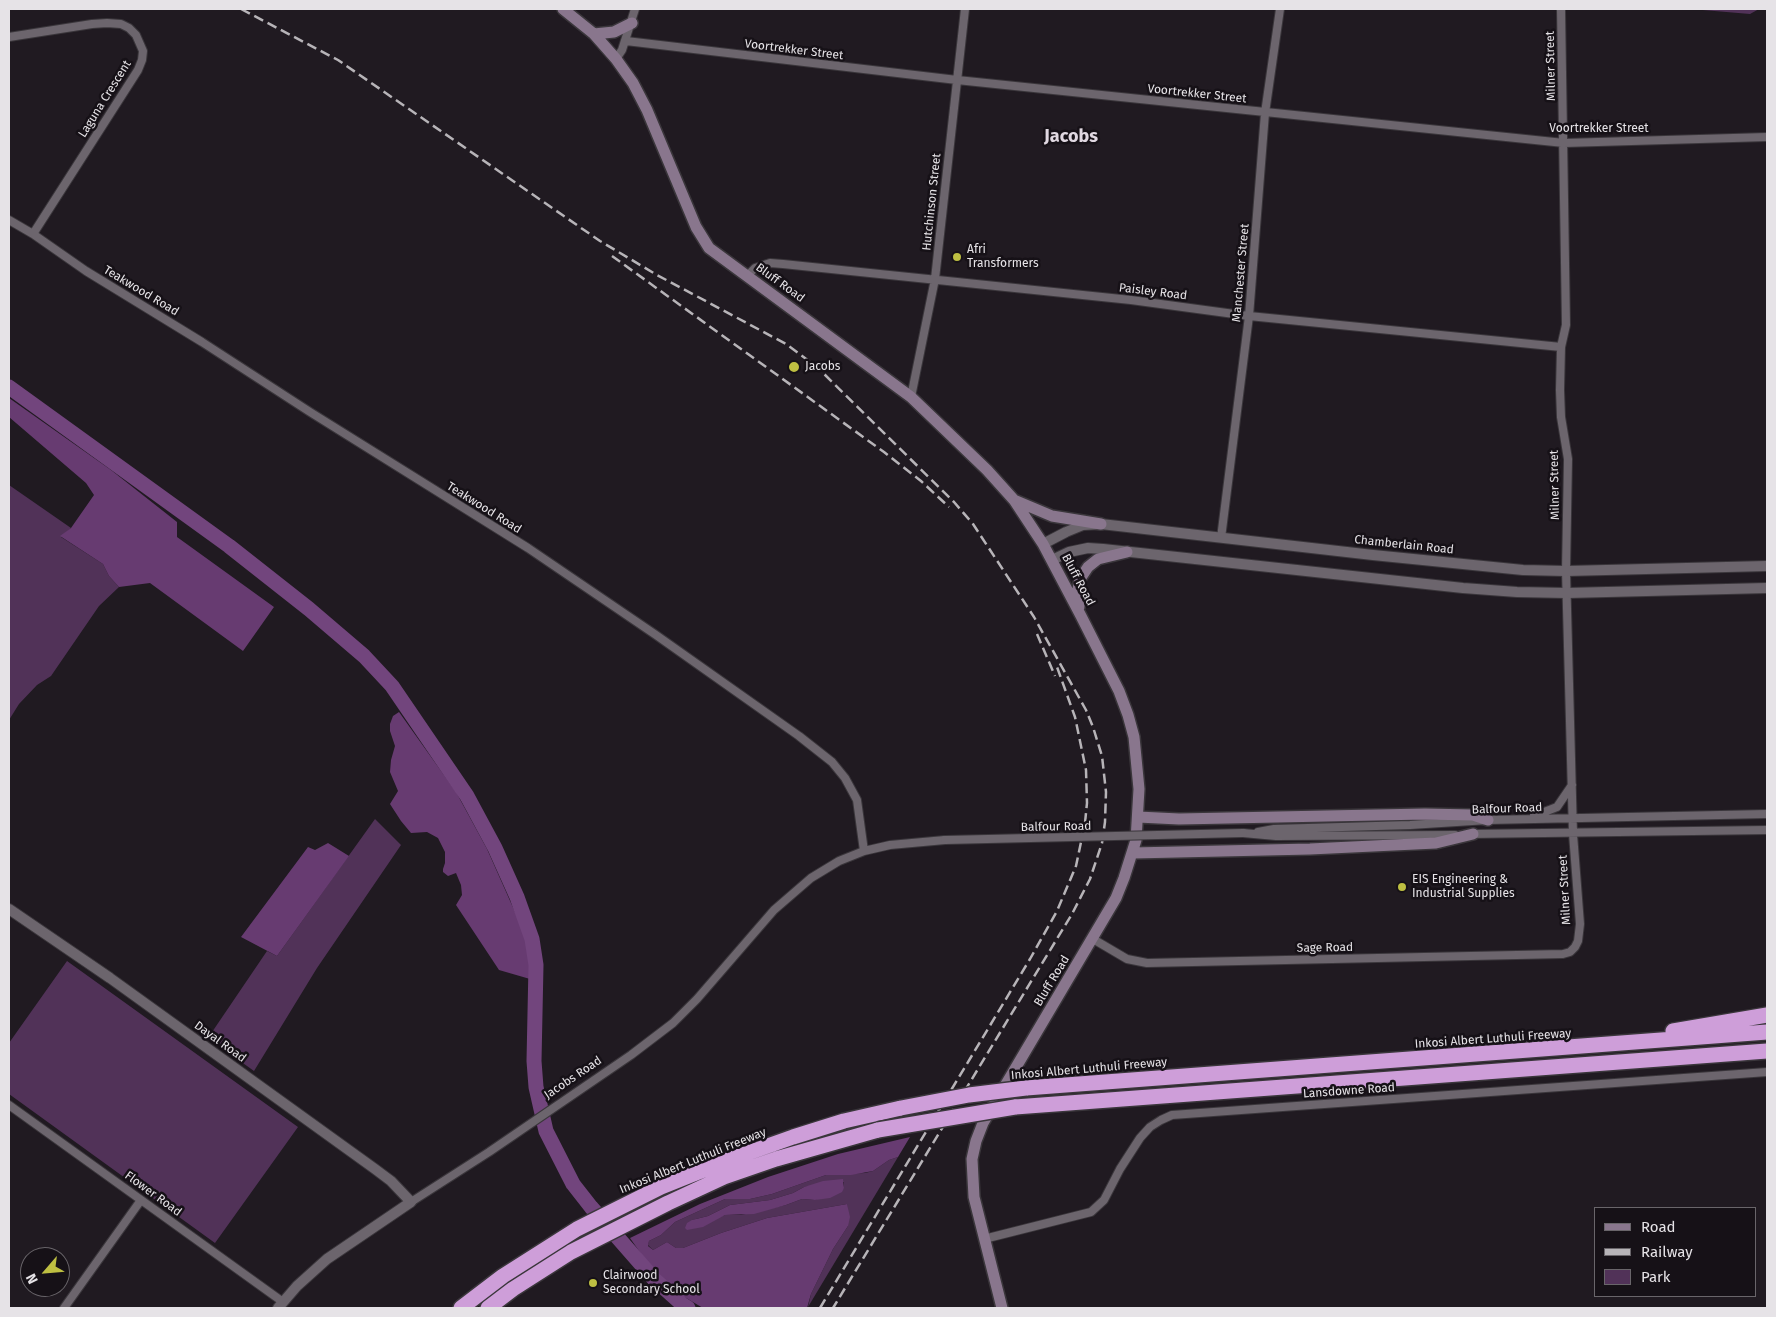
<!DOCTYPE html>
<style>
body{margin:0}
#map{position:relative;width:1776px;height:1317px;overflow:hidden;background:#201a21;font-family:"Fira Sans",sans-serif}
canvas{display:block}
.frame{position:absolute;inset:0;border:10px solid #e6e3e7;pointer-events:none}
.legend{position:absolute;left:1594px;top:1207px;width:162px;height:90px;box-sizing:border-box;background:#161117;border:1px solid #69656a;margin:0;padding:6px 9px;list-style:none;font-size:15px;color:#e6e3e7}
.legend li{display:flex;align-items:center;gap:10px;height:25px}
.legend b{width:25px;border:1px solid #69656a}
.north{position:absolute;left:20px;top:1247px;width:50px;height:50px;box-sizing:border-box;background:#161117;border:1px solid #69656a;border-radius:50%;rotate:243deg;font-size:14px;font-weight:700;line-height:20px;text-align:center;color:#e6e3e7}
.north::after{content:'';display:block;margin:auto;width:18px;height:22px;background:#bebf42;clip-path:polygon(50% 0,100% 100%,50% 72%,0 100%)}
</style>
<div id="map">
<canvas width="1776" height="1317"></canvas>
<div class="frame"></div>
<ul class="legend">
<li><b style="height:6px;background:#89768d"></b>Road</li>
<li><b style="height:6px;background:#b7b4b8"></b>Railway</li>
<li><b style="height:14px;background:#513258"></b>Park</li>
</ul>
<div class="north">N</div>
</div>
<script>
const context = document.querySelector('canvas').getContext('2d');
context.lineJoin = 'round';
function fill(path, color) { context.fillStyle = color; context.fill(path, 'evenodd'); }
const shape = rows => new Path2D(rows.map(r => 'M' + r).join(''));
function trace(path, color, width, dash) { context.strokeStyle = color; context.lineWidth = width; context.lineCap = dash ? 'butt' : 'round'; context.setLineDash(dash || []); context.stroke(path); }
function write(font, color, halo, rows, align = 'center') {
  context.font = font + ' "Fira Sans",sans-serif'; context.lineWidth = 5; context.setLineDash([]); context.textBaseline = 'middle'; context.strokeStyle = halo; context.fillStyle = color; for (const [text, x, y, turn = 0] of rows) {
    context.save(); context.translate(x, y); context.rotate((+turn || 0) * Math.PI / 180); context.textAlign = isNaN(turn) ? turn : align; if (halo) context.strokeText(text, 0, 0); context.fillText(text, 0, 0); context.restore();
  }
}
const green = shape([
 [1691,9,1759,9,1750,14],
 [9,485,71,528,61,537,103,564,109,576,119,587,99,606,51,676,37,685,19,704,9,720],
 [375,819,401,845,317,968,254,1071,208,1038,267,951,277,956],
 [67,961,298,1127,215,1243,9,1094,9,1043],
 [898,1157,808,1307,811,1294,833,1249,848,1226,847,1204,767,1218,721,1233,683,1248,676,1248,667,1242,653,1250,648,1245,649,1241,661,1235,675,1222,725,1199,750,1199,772,1194,826,1175,865,1173,873,1171,889,1160],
 [844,1182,844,1188,815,1200,802,1199,786,1205,741,1215,725,1215,719,1217,692,1220,708,1216,730,1205,770,1200,793,1193,804,1187]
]);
const forest = shape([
 [9,398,111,470,177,522,177,537,274,607,243,651,150,583,119,587,109,576,103,564,60,536,71,528,94,495,86,483,9,417],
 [399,712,456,792,487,849,523,930,529,954,530,979,499,970,456,905,462,895,461,885,456,873,448,876,443,872,443,869,445,863,445,852,438,838,427,832,411,833,401,821,390,804,398,791,390,772,391,760,395,746,390,731,390,724,393,716],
 [328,843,349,856,277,956,241,937,308,847,315,850],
 [910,1137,898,1157,889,1160,873,1171,851,1175,826,1175,772,1194,750,1199,725,1199,675,1222,661,1235,649,1241,648,1246,653,1250,667,1242,676,1248,683,1248,721,1233,767,1218,847,1204,850,1217,848,1226,833,1249,811,1294,807,1308,703,1308,681,1295,660,1277,644,1258,630,1238,700,1204,768,1177,838,1154],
 [843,1179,844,1188,842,1192,830,1198,815,1200,802,1199,786,1205,754,1214,725,1215,703,1227,687,1230,685,1228,687,1223,692,1220,708,1216,730,1205,770,1200,793,1193,804,1187,823,1181]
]);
const river = shape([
 [9,387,229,546,309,609,364,656,392,686,467,796,495,848,517,897,532,939,536,965,534,1061,536,1087,546,1131,573,1184,591,1207,654,1279,683,1305,688,1308]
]);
const minor = shape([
 [9,37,92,24,107,23,121,24,129,28,136,35,143,51,142,60,138,70,33,234],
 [626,41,957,80,1564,143,1767,137],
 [616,59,622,50,635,9],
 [9,220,33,234,86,271,202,342,310,412,528,548,656,635,799,736,832,762,845,778,857,800,864,851],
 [747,276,755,268,770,263,783,264,1131,300,1249,316,1561,347],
 [911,397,935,279,965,9],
 [1221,538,1249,316,1265,113,1280,9],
 [1534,816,1557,807,1572,785],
 [1258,832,1274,829,1410,825,1488,820,1767,814],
 [1243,833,1276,836,1455,835],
 [1469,834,1767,830],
 [1093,939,1127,959,1147,963,1563,954,1570,952,1575,947,1578,941,1580,924,1573,834,1566,571,1568,459,1561,417,1560,390,1561,347,1566,325,1561,9],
 [9,1105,283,1302],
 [411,1202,489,1152,631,1055,673,1023,697,999,774,910,811,878,839,861,864,851,890,845,945,840],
 [984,1239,1091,1212,1104,1200,1120,1169,1140,1138,1150,1127,1161,1120,1172,1115,1767,1072],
 [64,1308,141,1200]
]);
const tertiary = shape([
 [1043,544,1066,532,1083,525,1101,524,1373,555,1523,570,1566,571,1767,566],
 [1052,560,1069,552,1088,548,1103,549,1463,588,1517,592,1567,593,1767,588],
 [9,909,110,978,375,1169,391,1181,411,1202,327,1259,297,1286,278,1308]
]);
const secondary = shape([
 [563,9,594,34,616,59,633,83,647,110,696,227,709,248,911,397,987,470,1014,500,1043,544,1081,616,1119,691,1128,715,1134,737,1139,789,1136,840,1124,878,1116,898,983,1123,976,1141,972,1159,974,1197,1002,1308],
 [594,34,614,32,632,23],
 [1014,500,1052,516,1101,524],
 [1079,607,1078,589,1080,579,1088,567,1098,559,1127,552],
 [1138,817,1179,819,1425,814,1473,815,1488,820],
 [1133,853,1310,849,1436,843,1473,834]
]);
const motorway = shape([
 [1673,1031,1767,1015],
 [1026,1088,1767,1032],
 [1015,1107,1767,1051],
 [461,1308,503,1276,577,1229,661,1187,731,1159,793,1137,844,1121,901,1108],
 [488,1308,513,1289,571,1252,668,1203,724,1177,776,1159,878,1130]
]);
const rail = shape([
 [241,9,338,60,600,241,657,275,786,344,817,367,954,502,973,524,1034,617,1086,710,1093,727,1102,756,1106,792,1105,822,1102,843,1090,879,1072,914,833,1308],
 [612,256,884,452,921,481,949,507],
 [1037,634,1055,676],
 [820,1308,1030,959,1057,911,1076,866,1085,823,1087,803,1086,770,1075,717,1057,667]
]);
const minorBridge = shape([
 [945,840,1243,833]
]);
const motorwayBridge = shape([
 [901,1108,969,1095,1026,1088],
 [878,1130,1015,1107]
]);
const markers = [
 [957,257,5,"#bebf42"],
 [794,367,6,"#bebf42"],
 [1402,887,5,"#bebf42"],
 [593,1283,5,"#bebf42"]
];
const streetNames = [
 ["Voortrekker Street",794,50,7],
 ["Milner Street",1551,66,-91],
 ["Voortrekker Street",1197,94,6],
 ["Laguna Crescent",105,99,-58],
 ["Voortrekker Street",1599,129],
 ["Hutchinson Street",932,202,-84],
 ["Manchester Street",1241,273,-85],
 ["Bluff Road",780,283,36],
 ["Teakwood Road",141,291,31],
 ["Paisley Road",1153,292,7],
 ["Milner Street",1555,485,-91],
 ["Teakwood Road",484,508,32],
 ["Chamberlain Road",1404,545,6],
 ["Bluff Road",1078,580,62],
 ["Balfour Road",1507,809,-2],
 ["Balfour Road",1056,827,-1],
 ["Milner Street",1565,890,-93],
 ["Sage Road",1325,948,-1],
 ["Bluff Road",1052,981,-59],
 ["Inkosi Albert Luthuli Freeway",1493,1039,-4],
 ["Dayal Road",220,1042,36],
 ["Inkosi Albert Luthuli Freeway",1089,1069,-5],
 ["Jacobs Road",573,1078,-34],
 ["Lansdowne Road",1349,1091,-4],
 ["Inkosi Albert Luthuli Freeway",693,1161,-22],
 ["Flower Road",153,1194,36]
];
const poiNames = [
 ["Afri",967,250],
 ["Transformers",967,264],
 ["Jacobs",805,367],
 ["EIS Engineering &",1412,880],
 ["Industrial Supplies",1412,894],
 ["Clairwood",603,1276],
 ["Secondary School",603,1290]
];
const districtNames = [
 ["Jacobs",1071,137]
];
fill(green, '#513258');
fill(forest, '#673b71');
trace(river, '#72457d', 15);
trace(minor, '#3a363b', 10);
trace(tertiary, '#3a363b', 12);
trace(secondary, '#3a363b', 14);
trace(motorway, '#3a363b', 18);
trace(minor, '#6c656d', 8);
trace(tertiary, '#6c656d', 10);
trace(secondary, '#89768d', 11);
trace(motorway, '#ce9ed9', 15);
trace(rail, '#b7b4b8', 2.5, [10, 5]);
trace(minorBridge, '#3a363b', 10, []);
trace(motorwayBridge, '#3a363b', 18, []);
trace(minorBridge, '#6c656d', 8);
trace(motorwayBridge, '#ce9ed9', 15);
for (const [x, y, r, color] of markers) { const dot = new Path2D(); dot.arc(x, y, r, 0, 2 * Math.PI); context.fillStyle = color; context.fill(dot); trace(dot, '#161117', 2); }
write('12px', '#e6e3e7', '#161117', streetNames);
write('12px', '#e6e3e7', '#161117', poiNames, 'left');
write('bold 18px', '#e0d8e1', '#161117', districtNames);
</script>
